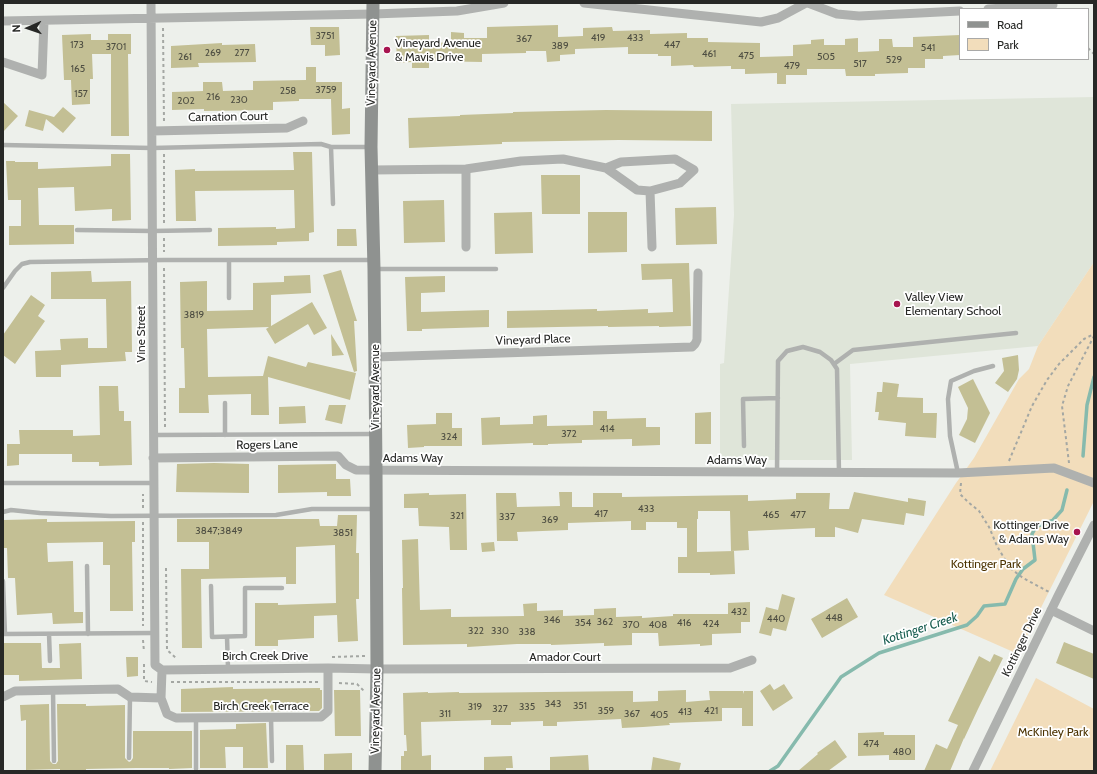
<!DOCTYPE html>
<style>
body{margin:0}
#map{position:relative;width:1097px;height:774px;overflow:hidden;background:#edf0eb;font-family:Cabin,sans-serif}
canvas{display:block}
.frame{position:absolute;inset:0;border:4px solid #272826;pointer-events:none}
.legend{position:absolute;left:959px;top:8px;width:130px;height:52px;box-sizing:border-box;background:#fff;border:1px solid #a9a9a8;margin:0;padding:5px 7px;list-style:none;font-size:12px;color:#272826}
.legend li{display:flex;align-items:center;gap:8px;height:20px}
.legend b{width:20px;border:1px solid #a9a9a8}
.north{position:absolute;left:8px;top:8px;width:40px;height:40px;-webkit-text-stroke:3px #fff;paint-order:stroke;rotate:268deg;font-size:11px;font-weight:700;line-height:16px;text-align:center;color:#272826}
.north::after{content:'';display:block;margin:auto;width:14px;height:18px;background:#272826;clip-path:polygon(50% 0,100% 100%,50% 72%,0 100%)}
</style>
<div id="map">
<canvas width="1097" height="774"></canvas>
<div class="frame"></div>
<ul class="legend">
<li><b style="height:5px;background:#8f9290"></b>Road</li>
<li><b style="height:11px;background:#f2ddbb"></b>Park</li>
</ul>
<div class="north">N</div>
</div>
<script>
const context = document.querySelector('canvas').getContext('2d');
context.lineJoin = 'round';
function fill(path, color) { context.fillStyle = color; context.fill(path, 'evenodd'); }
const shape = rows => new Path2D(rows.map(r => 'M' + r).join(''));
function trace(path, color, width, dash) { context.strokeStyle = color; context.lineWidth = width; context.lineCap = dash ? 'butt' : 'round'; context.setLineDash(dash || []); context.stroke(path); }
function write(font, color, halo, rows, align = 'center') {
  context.font = font + ' Cabin,sans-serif'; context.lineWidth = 3.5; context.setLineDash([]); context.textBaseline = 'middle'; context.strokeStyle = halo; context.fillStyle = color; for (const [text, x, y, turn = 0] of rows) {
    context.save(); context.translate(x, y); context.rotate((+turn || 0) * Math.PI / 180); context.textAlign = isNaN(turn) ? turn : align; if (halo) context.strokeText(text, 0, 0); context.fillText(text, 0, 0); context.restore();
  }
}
const built = shape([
 [1094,97,1094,262,1038,346,850,364,852,460,720,460,720,364,724,363,734,215,731,104]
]);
const green = shape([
 [1094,262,1094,501,1018,654,884,595,956,483,974,458,1019,379,1029,369,1038,346],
 [1036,678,1094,709,1094,771,990,771]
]);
const stream = shape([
 [1083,456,1087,405,1094,377],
 [770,771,778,766,841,677,879,653,967,625,977,616,984,606,1005,604,1016,579,1023,569,1035,560,1032,534,1036,527,1053,520,1062,510,1067,490]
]);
const building = shape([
 [558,25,558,37,583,36,583,28,612,27,613,31,650,30,650,34,687,33,687,38,708,38,708,42,760,43,760,57,793,56,793,45,811,44,811,40,824,39,824,45,845,45,845,39,858,38,858,52,879,51,879,39,892,39,893,47,913,47,913,37,960,35,960,55,943,56,943,59,925,59,925,68,908,68,908,73,875,74,875,76,846,76,845,69,807,69,807,75,786,75,786,84,777,84,777,73,745,74,745,69,731,69,731,66,694,67,693,65,671,66,671,56,658,56,658,54,628,54,628,47,575,49,575,54,560,55,560,61,547,62,546,51,526,51,526,53,482,54,482,62,429,61,429,68,412,68,412,62,397,63,396,36,429,35,429,42,451,43,451,32,464,33,464,38,487,38,487,27],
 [310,27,339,27,340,55,325,56,325,45,311,45],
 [91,34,91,40,108,40,108,34,131,34,131,54,128,54,129,136,111,136,111,54,92,54,93,79,90,79,90,104,72,105,71,80,64,80,62,35],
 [222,43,222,45,255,44,256,62,198,63,199,67,171,68,171,46],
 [306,67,316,67,316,82,342,82,342,109,350,108,350,134,332,135,331,99,299,99,299,101,273,102,273,110,204,111,204,109,172,110,172,92,203,91,203,82,222,82,223,91,253,90,253,81,306,80],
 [3,102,18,116,3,132],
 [63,107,76,118,63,133,46,119,43,131,25,126,29,110,54,117],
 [606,110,712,111,712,141,619,140,502,142,502,144,409,148,408,118,460,116,460,115,513,113,513,112],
 [293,152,312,152,314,232,309,233,309,241,277,242,277,245,218,246,218,228,276,227,276,229,295,228,294,190,195,191,196,221,176,221,175,170,195,169,195,171,294,170],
 [111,154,130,154,131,220,112,221,112,209,75,211,74,187,38,188,39,225,74,225,74,244,9,245,9,226,21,226,21,200,8,200,6,161,15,161,15,162,38,162,38,169,111,166],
 [541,175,580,175,580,214,542,214],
 [444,200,445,242,404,243,403,201],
 [716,207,717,244,676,245,675,208],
 [532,212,533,253,495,254,494,213],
 [588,212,627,212,627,252,588,253],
 [337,229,356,229,357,246,337,246],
 [689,263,691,326,659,327,659,326,608,327,608,326,507,328,507,311,597,309,597,311,648,309,648,313,673,312,672,279,642,280,641,264],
 [341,270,357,321,354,321,357,371,354,372,323,275],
 [91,271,92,282,131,281,132,352,125,352,126,361,61,365,61,377,36,377,35,351,61,350,60,339,88,338,88,348,107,348,106,299,51,299,51,272],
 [310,275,311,293,271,295,271,326,312,302,327,328,314,335,308,324,275,344,266,329,269,327,207,329,208,377,263,376,268,356,306,367,308,362,356,373,350,400,268,377,269,415,251,415,251,394,208,395,209,413,179,413,179,388,185,388,184,348,181,348,180,282,207,281,207,311,253,310,253,283,284,282,284,276],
 [445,276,445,292,421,293,421,312,489,310,489,327,422,329,422,331,407,331,405,277],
 [31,295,45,305,38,316,45,321,15,364,3,355,3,335],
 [331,334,344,355,332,356],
 [1018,355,1019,370,1017,379,1008,392,995,383,1004,371,1002,358],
 [973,379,990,413,975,443,959,435,967,419,968,408,958,387],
 [883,382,899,384,897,397,923,398,923,413,937,413,936,438,905,436,906,423,878,420,879,412,875,412,877,392,882,392],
 [99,386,118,386,119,411,124,411,124,421,131,421,132,465,99,466,99,462,72,462,72,454,19,454,19,465,7,466,7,444,20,444,19,430,73,430,73,436,100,435],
 [329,405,346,405,342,424,325,420],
 [305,406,306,423,279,424,279,407],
 [593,411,607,411,607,419,646,418,646,427,660,427,660,445,632,446,632,439,582,440,582,443,548,444,548,445,533,445,533,443,482,445,481,418,500,417,500,425,533,424,533,416,547,415,547,426,593,425],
 [711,412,711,444,695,444,695,413],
 [436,413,452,413,452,428,462,428,462,446,424,446,424,447,408,448,407,425,436,424],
 [214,463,249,464,249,493,176,492,177,464],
 [336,464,336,479,350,479,351,496,327,496,327,492,278,493,278,465],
 [559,492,572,492,572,507,593,507,593,493,622,493,622,497,748,495,748,501,796,499,796,493,830,493,829,509,849,509,854,492,908,502,908,498,926,501,924,516,906,513,904,525,862,519,858,533,835,527,835,537,815,537,815,528,748,531,749,550,731,551,730,511,698,511,698,519,697,519,697,552,734,551,735,574,710,575,710,573,678,573,678,557,687,557,687,528,677,528,677,522,646,522,646,530,631,530,631,521,568,523,568,530,517,532,518,541,497,541,496,493,516,493,517,507,560,506],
 [429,493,429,495,466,494,467,550,450,550,449,527,419,526,418,508,404,508,404,494],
 [338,515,357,515,356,553,359,553,359,599,356,599,358,641,338,642,337,615,314,616,314,638,278,640,278,646,255,646,255,603,278,603,278,605,336,603,335,545,296,547,296,584,286,584,286,577,201,579,202,648,182,648,181,569,209,569,209,542,177,542,177,519,319,519,320,526,337,526],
 [47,519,47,522,135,521,135,542,132,542,133,611,110,611,110,565,103,565,103,542,47,543,48,562,73,561,74,612,83,612,83,623,53,624,52,613,17,615,15,578,8,578,7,548,3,548,3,520],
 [418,539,420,610,451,609,451,617,524,616,523,604,537,603,537,611,563,610,563,616,594,615,594,609,616,608,616,617,642,616,642,618,673,616,673,614,728,614,728,603,750,602,750,622,741,622,741,633,712,634,712,645,700,646,700,644,659,646,658,633,632,633,632,645,604,646,604,643,551,645,551,644,517,644,467,647,467,644,403,645,402,588,403,588,402,540],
 [494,542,495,551,482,552,481,543],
 [782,594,795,598,786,631,773,628,771,636,759,633,766,607,778,610],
 [847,598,858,617,822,638,811,619],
 [1064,642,1094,654,1094,679,1056,663],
 [3,643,41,643,42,668,60,668,59,644,81,643,82,679,19,681,19,675,3,675],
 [994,654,1003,658,978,709,964,739,964,738,950,771,924,771,936,744,947,749,958,725,948,721,979,656,990,662],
 [126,657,138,657,138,676,127,677],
 [770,684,774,690,784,684,793,698,773,711,760,691],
 [233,687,233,689,320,688,320,690,322,690,322,708,319,711,181,712,181,689],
 [334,690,360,690,361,736,335,736],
 [686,690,686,702,710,700,709,691,743,691,743,694,744,691,753,691,753,726,742,726,742,708,722,708,722,721,669,723,670,725,643,727,622,728,621,719,557,722,557,726,543,726,543,721,511,722,511,725,491,725,491,720,421,722,422,756,431,755,431,771,401,771,401,756,404,756,404,751,407,751,406,735,404,735,403,693,428,692,428,693,459,692,459,693,633,691,633,702,658,701,658,691],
 [49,704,50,761,53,764,56,764,58,761,57,704,86,704,86,706,125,705,125,758,129,762,131,761,133,758,133,731,192,731,192,768,169,769,169,768,136,768,86,769,86,771,60,770,60,769,26,770,26,720,21,721,20,705],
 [266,723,268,768,243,768,243,747,225,747,226,768,200,768,200,730,236,729,236,724],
 [884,732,884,735,915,735,915,760,889,760,889,755,858,756,858,733],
 [835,740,847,757,828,771,798,771,818,754,817,753],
 [286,745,303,745,304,770,286,771],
 [352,753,352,770,324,771,324,754],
 [588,755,589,771,550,771,550,757],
 [512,756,513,768,506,768,506,771,484,771,484,757],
 [653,757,681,763,679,771,651,771]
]);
const path = shape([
 [163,28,164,122],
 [1088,48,1094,54],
 [164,154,164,224],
 [164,238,164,252],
 [164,268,165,428],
 [1009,461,1032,406,1047,380,1059,364,1084,339,1094,334],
 [1069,463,1062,406,1068,386,1094,336],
 [961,483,960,494,968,502,979,511,989,527,997,546,1010,568,1023,578,1049,592],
 [143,508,143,494],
 [143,522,143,626],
 [166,568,167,650,177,659],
 [143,640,144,652],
 [332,657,365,656],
 [144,664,144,681,152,682],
 [171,682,318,682],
 [339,683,357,684,365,692]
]);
const lane = shape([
 [3,145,152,148,321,144,331,147,371,147],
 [331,147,333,204],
 [77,230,152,231,210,230],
 [229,260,229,298],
 [376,269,496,269],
 [3,288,15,271,22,264,30,262,164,260,374,260],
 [834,364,853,350,1016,333],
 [225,403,225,435],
 [153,435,374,434],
 [744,446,743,399,778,398],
 [777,473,778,361,787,351,803,347,820,352,831,360,837,369,839,473],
 [958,473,950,436,948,399,951,381,974,371,993,366],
 [3,483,153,483],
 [3,512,11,510,40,513,111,516,276,515,312,509,374,509],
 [87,566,88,634],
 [3,581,5,634],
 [211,586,212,637,245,636,245,588,282,588],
 [3,634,154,633],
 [49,634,50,661],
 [227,637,228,668],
 [53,690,54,761],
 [271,717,272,761],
 [196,718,196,769],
 [129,758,130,697]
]);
const street = shape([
 [151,3,155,665,162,670,328,668,377,669,730,668,752,660],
 [584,3,761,22,778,18,806,3],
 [808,3,837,14,859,16,960,11],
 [988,9,1053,5],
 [3,21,373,14,457,11,504,3],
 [3,62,42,75,44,21],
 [152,131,287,128,303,121],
 [466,169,466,247],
 [372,170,466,169,521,161,563,159,606,168,637,190,650,191,680,183,694,170,675,159,621,162,606,168],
 [650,191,652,247],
 [375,357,692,347,695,344,697,340,698,273],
 [153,458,338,456,346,465,356,470,958,473,1054,468,1094,483],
 [1051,610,1094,631],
 [162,670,161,698,167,714,176,718,321,717,328,711,328,668],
 [3,697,15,691,118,689,130,697,161,698],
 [973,771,1058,596,1094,525]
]);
const secondary = shape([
 [373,3,371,147,374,269,376,470,377,669,375,771]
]);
const markers = [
 [387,50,4,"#a7144f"],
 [897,304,4,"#a7144f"],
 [1077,532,4,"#a7144f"]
];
const numberNames = [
 ["3751",325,36],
 ["419",598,38],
 ["433",635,38],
 ["367",524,39],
 ["173",77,45],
 ["447",672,45],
 ["389",560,46],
 ["3701",116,47],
 ["541",928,48],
 ["269",213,53],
 ["277",242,53],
 ["461",709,54],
 ["475",746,56],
 ["261",185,57],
 ["505",826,57],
 ["529",894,60],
 ["517",860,64],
 ["479",792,66],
 ["165",78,69],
 ["3759",326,90],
 ["258",288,91],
 ["157",81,94],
 ["216",213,97],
 ["230",239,100],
 ["202",186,101],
 ["3819",194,315],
 ["414",607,429],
 ["372",569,434],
 ["324",449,437],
 ["433",646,509],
 ["417",601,514],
 ["465",771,515],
 ["477",798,515],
 ["321",457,516],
 ["337",507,517],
 ["369",550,520],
 ["3847;3849",219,531],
 ["3851",343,533],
 ["432",739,612],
 ["448",834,618],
 ["440",776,619],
 ["346",552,620],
 ["362",605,622],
 ["354",583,623],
 ["416",684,623],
 ["424",711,624],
 ["370",631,625],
 ["408",658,625],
 ["322",476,631],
 ["330",500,631],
 ["338",527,632],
 ["343",553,704],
 ["351",580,706],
 ["319",475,707],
 ["335",527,707],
 ["327",500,709],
 ["359",606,711],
 ["421",711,711],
 ["413",685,712],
 ["311",445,714],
 ["367",632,714],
 ["405",659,715],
 ["474",871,744],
 ["480",902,752]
];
const poiNames = [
 ["Vineyard Avenue",395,43],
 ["& Mavis Drive",395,57],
 ["Valley View",905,297],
 ["Elementary School",905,311],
 ["Kottinger Drive",1069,525,"right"],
 ["& Adams Way",1069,539,"right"]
];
const streetNames = [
 ["Vineyard Avenue",372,63,-89],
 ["Carnation Court",228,117,-1],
 ["Vine Street",141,334,-90],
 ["Vineyard Place",533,340,-2],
 ["Vineyard Avenue",375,387,-90],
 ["Rogers Lane",267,445,-1],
 ["Adams Way",413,458],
 ["Adams Way",737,460],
 ["Kottinger Drive",1022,642,-64],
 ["Birch Creek Drive",265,656],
 ["Amador Court",565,657],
 ["Birch Creek Terrace",261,706],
 ["Vineyard Avenue",376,711,-89]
];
const parkNames = [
 ["Kottinger Park",986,564],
 ["McKinley Park",1053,732]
];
const waterNames = [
 ["Kottinger Creek",920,629,-18]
];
fill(built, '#dfe5d9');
fill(green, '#f2ddbb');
trace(stream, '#86baad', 3.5);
fill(building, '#c3bf94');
trace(path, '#a4a7a3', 2, [3, 3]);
trace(lane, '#afb1af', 4.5);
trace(street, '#afb1af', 9);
trace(secondary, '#8f9290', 13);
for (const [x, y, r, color] of markers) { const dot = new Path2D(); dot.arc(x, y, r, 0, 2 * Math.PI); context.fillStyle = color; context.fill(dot); trace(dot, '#fff', 1.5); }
write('10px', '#4e4e42', null, numberNames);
write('12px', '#272826', '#fff', poiNames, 'left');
write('12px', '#272826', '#fff', streetNames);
write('12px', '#4b3200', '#fff', parkNames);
write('italic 13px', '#1c6053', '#fff', waterNames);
</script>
